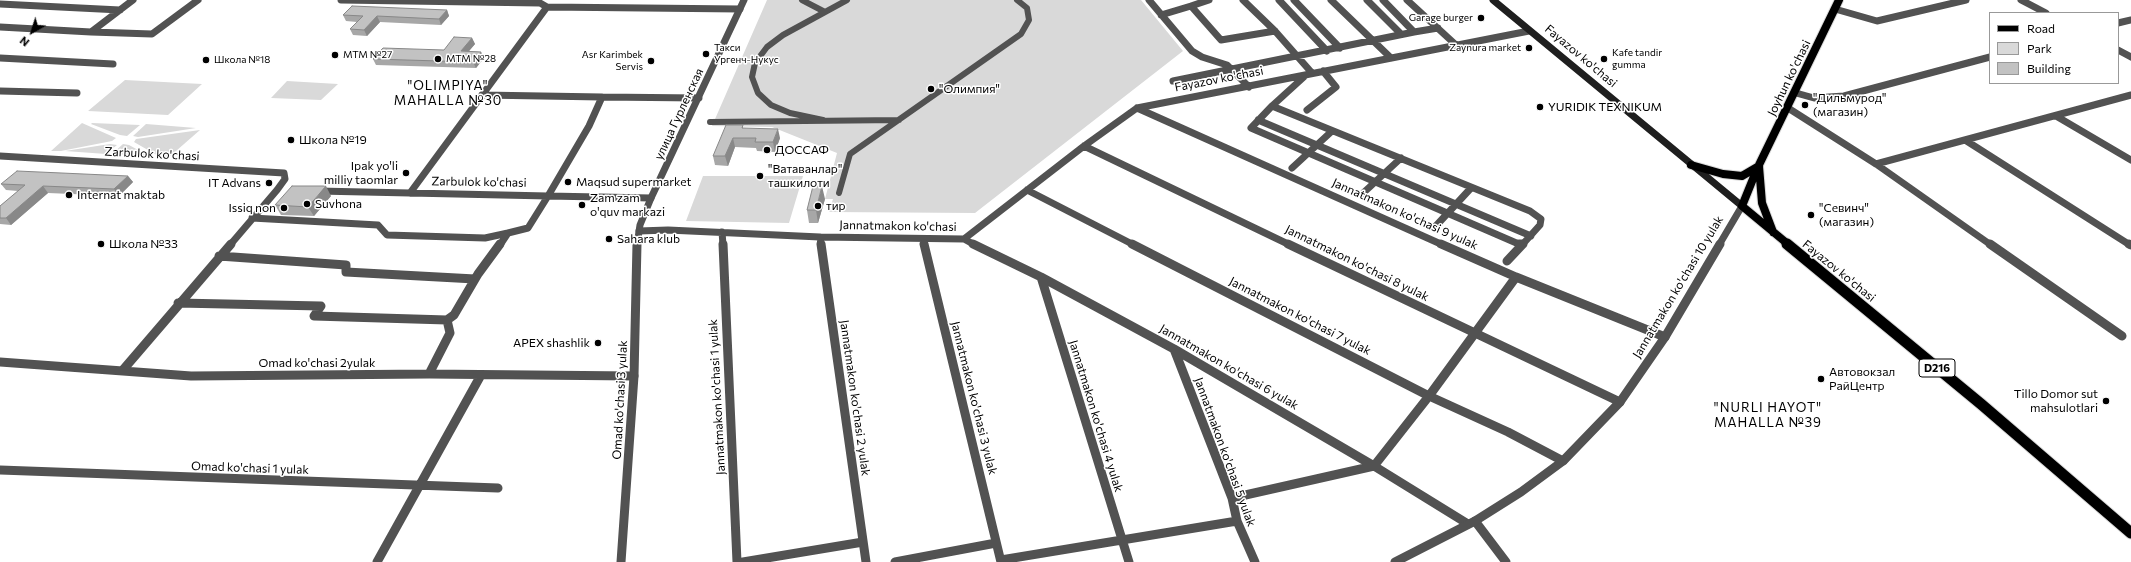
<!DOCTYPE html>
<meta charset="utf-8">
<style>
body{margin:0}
#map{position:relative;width:2131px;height:562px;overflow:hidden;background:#fff;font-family:Commissioner,sans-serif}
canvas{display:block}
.legend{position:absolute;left:1989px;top:12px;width:130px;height:72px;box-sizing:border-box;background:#fff;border:1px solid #999;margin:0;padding:5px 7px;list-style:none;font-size:12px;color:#000}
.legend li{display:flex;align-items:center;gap:8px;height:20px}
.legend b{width:20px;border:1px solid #999}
.north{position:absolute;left:12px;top:12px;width:40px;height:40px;-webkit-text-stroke:3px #fff;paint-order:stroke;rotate:219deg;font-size:11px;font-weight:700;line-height:16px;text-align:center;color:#000}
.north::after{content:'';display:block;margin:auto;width:14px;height:18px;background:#000;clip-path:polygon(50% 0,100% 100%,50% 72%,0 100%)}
</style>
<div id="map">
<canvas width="2131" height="562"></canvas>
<ul class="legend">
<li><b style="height:5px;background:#000"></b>Road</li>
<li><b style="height:11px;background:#d9d9d9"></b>Park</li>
<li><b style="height:11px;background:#c2c2c2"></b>Building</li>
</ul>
<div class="north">N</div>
</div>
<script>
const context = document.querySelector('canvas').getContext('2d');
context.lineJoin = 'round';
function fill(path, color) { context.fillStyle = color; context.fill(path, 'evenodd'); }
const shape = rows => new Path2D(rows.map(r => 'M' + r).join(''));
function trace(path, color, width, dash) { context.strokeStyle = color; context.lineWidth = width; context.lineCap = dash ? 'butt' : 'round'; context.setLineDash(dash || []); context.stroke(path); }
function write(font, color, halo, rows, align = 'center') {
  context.font = font + ' Commissioner,sans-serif'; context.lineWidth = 3; context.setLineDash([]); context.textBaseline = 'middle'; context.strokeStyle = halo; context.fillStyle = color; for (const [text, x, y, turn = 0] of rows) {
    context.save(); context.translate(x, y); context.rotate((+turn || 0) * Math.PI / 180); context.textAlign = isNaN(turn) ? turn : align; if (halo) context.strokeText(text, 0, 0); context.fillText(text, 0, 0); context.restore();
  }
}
const green = shape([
 [767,0,1141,0,1183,51,975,213,829,212,833,199,825,199,837,153,772,127,712,126],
 [125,80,202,84,168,115,88,111],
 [287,81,338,84,321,100,271,98],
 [82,123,116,138,112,141,61,151,51,151],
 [92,123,140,125,127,136,120,135,91,124],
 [146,124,196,128,138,137,133,136],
 [200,130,168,158,160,157,134,142,136,139],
 [110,144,117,145,106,154,65,151],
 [123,144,129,145,149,156,112,154],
 [703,176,803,176,789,223,686,221]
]);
const pedestrian = shape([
 [802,0,825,12],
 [823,120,790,113,771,105,758,93,752,77,755,63,767,47,783,35,847,0],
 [710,122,899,120],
 [839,193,850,154,1021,34,1029,20,1027,8,1017,0]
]);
const minorFar1 = shape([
 [341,0,540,3,547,7,410,193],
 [1149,0,1192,51,1202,57,1227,65,1249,87],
 [1209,0,1191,6,1221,40,1275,31],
 [1243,0,1275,31,1312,73],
 [1279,0,1327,51],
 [1294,0,1340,48],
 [1331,0,1391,58],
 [1367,0,1401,34],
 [1407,0,1456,45],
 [2021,0,2046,13],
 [0,4,120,10],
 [547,7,740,9],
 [1835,9,1877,21,1966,0],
 [1161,15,1191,6],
 [2118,23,2131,20],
 [0,27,91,32,133,0],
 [91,32,152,34,198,0],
 [1414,32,1438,28],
 [2118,50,2131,57],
 [0,58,113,64],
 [1173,81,1414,32,1383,0],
 [0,91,77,93],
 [1796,93,1814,98,1844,96,1990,57],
 [602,97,699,98],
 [1272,106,1530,211,1541,219,1540,225,1522,245],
 [1272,106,1251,128,1521,245],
 [1272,106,1306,75],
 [1137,108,1443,245],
 [1788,108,1876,164,1991,245],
 [1307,110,1336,87,1323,71],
 [2056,116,2131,160],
 [1258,120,1531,236],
 [1965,140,2130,245],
 [1084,146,1290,245],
 [0,156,284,173,285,179,277,190,230,245],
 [1876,164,2131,95],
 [1292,168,1332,131],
 [1027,190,1134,245],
 [318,191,548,196,589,126,602,97,482,95],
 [1361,195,1401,158],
 [252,218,378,225,387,235,485,238,508,233],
 [1434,228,1471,188],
 [639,231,668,230,820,237,964,239,1084,146,1137,108,1529,31],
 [722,232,723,245],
 [820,237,821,245],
 [923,239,924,245],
 [964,239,975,245],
 [500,245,508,233,528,228,548,196,651,198]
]);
const minor = shape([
 [723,244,737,562],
 [821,244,866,562],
 [924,244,1001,562],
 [973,244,1041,277,1174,349,1374,466,1468,524],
 [1132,244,1429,396,1508,432,1563,461],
 [1288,244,1620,402],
 [1441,244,1516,277,1665,337],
 [1519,244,1523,244],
 [1990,244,2122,336],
 [2129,244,2131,245],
 [219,256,346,265,346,272,475,279],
 [1507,261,1522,245],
 [1041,277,1129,562],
 [178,303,321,306,314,316,447,320,454,315,478,274,500,244],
 [1174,349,1232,498,1237,521,1255,562],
 [0,362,191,376,429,374,634,376],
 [122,371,231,244],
 [429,374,450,333,447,320],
 [0,470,498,488],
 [1232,498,1374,466,1429,396,1516,277],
 [1475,521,1506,562],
 [1001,560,1237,521],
 [377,562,481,375],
 [743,562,863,542],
 [895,562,996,543]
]);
const tertiaryFar1 = shape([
 [637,245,640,225,651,198,744,0],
 [1719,245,1742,206]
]);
const tertiary = shape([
 [621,562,634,376,637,244],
 [1395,562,1475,521,1521,492,1563,461,1620,402,1665,337,1720,244]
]);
const secondary = shape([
 [1493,0,1742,206]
]);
const primaryFar1 = shape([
 [1691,165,1723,174,1742,176,1759,166],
 [1759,166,1762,203,1773,232],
 [1789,245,1742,206,1757,169,1839,0]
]);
const primary = shape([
 [1787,244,1981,404,2131,533]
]);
const wall = shape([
 [447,10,449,16,441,25,380,22,367,36,353,35,350,29,357,22,346,21,343,15],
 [472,38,475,44,469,51,481,52,484,58,476,68,376,65,373,59,444,50],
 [743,125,743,128,780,138,775,152,757,151,756,148,735,147,728,166,715,165,713,156],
 [128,176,133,182,119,196,48,193,11,225,0,224,0,206,18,191,6,190,1,184],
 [331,196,314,216,281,215,275,205],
 [825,199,818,223,809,223,807,210]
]);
const shadedWall = shape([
 [447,10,449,16,441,25,439,19],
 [377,16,380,22,367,36,364,30],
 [472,38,475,44,464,57,461,51],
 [481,52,484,58,476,68,473,62],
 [778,129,780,138,775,152,773,142],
 [733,138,735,147,728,166,725,156],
 [128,176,133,182,119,196,114,189],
 [43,186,48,193,11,225,6,218],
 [326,186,331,196,314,216,308,207],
 [822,186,825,199,818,223,816,210]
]);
const building = shape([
 [352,6,447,10,439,19,377,16,364,30,350,29,363,16,343,15,352,6],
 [454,37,472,38,461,51,481,52,473,62,373,59,383,48,444,50,454,37],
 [726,125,743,125,742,128,778,129,773,142,755,142,756,138,733,138,725,156,713,156,726,125],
 [17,171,128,176,114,189,43,186,6,218,0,218,0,206,25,185,1,184,17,171],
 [292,186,326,186,308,207,275,205,292,186],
 [813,186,822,186,816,210,807,210,813,186]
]);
const markers = [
 [1481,18,4,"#000"],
 [1529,48,4,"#000"],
 [706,54,4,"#000"],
 [335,55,4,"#000"],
 [438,59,4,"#000"],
 [1604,59,4,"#000"],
 [206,60,4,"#000"],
 [651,61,4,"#000"],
 [931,89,4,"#000"],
 [1805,105,4,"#000"],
 [1540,107,4,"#000"],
 [291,140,4,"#000"],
 [767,150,4,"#000"],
 [406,173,4,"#000"],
 [760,176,4,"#000"],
 [568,182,4,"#000"],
 [269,183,4,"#000"],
 [69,195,4,"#000"],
 [307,204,4,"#000"],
 [582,205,4,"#000"],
 [818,206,4,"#000"],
 [284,208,4,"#000"],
 [1811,215,4,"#000"],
 [609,239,4,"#000"],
 [101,244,4,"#000"],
 [598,343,4,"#000"],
 [1821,379,4,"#000"],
 [2106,401,4,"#000"]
];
const farPoinames = [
 ["Garage burger",1473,18,"right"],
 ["Такси",714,48],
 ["Ургенч-Нукус",714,60],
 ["Zaynura market",1521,48,"right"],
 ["Kafe tandir",1612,53],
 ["gumma",1612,65],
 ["MTM №27",343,55],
 ["Asr Karimbek",643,55,"right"],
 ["Servis",643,67,"right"],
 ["MTM №28",446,59],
 ["Школа №18",214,60]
];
const shields = [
 [1937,368,36]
];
const shieldNames = [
 ["D216",1937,368]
];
const streetNames = [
 ["Fayazov ko'chasi",1581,56,40],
 ["Joyhun ko'chasi",1789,78,-64],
 ["Fayazov ko'chasi",1219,79,-11],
 ["улица Гурленская",679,114,-65],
 ["Zarbulok ko'chasi",152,154,3],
 ["Zarbulok ko'chasi",479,182,1],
 ["Jannatmakon ko'chasi 9 yulak",1405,214,24],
 ["Jannatmakon ko'chasi",898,226,1],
 ["Jannatmakon ko'chasi 8 yulak",1357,263,26],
 ["Fayazov ko'chasi",1839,271,39],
 ["Jannatmakon ko'chasi 10 yulak",1678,287,-59],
 ["Jannatmakon ko'chasi 7 yulak",1300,316,27],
 ["Omad ko'chasi 2yulak",317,363],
 ["Jannatmakon ko'chasi 6 yulak",1229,367,30],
 ["Jannatmakon ko'chasi 1 yulak",717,397,-93],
 ["Jannatmakon ko'chasi 2 yulak",855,398,82],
 ["Jannatmakon ko'chasi 3 yulak",974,398,76],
 ["Omad ko'chasi 3 yulak",620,400,-87],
 ["Jannatmakon ko'chasi 4 yulak",1096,416,73],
 ["Jannatmakon ko'chasi 5 yulak",1225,452,70],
 ["Omad ko'chasi 1 yulak",250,468,2]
];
const poiNames = [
 ["\"Олимпия\"",939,89],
 ["\"Дильмурод\"",1813,98],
 ["(магазин)",1813,112],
 ["YURIDIK TEXNIKUM",1548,107],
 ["Школа №19",299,140],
 ["ДОССАФ",775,150],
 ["Ipak yo'li",398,166,"right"],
 ["milliy taomlar",398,180,"right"],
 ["\"Ватаванлар\"",768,169],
 ["ташкилоти",768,183],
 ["Maqsud supermarket",576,182],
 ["IT Advans",261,183,"right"],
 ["Internat maktab",77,195],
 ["Zam zam",590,198],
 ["o'quv markazi",590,212],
 ["Suvhona",315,204],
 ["тир",826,206],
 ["Issiq non",276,208,"right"],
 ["\"Севинч\"",1819,208],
 ["(магазин)",1819,222],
 ["Sahara klub",617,239],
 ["Школа №33",109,244],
 ["APEX shashlik",590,343,"right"],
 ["Автовокзал",1829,372],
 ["РайЦентр",1829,386],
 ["Tillo Domor sut",2098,394,"right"],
 ["mahsulotlari",2098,408,"right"]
];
const neighbourhoodNames = [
 ["\"OLIMPIYA\"",448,86],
 ["MAHALLA №30",448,101],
 ["\"NURLI HAYOT\"",1768,408],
 ["MAHALLA №39",1768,423]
];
fill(green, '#d9d9d9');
trace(primaryFar1, '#dbdbdb', 10);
trace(primary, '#dbdbdb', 13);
trace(pedestrian, '#525252', 6);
trace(minorFar1, '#525252', 7);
trace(minor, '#525252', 9);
trace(tertiaryFar1, '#525252', 7);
trace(tertiary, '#525252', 9);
trace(secondary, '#1f1f1f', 7);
trace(primaryFar1, '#000', 8);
trace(primary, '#000', 11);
fill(wall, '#a7a7a7');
fill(shadedWall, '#888');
fill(building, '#c2c2c2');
trace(building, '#888', 1);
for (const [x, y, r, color] of markers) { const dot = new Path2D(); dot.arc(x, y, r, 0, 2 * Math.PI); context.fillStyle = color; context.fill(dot); trace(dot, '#fff', 1.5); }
write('10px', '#000', '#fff', farPoinames, 'left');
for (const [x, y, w] of shields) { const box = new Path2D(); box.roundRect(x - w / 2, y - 9, w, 18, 3); context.fillStyle = '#fff'; context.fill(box); trace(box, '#000', 1); }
write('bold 11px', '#000', null, shieldNames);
write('12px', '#000', '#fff', streetNames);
write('12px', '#000', '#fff', poiNames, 'left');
context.letterSpacing = '1px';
write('13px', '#000', '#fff', neighbourhoodNames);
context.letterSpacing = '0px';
</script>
